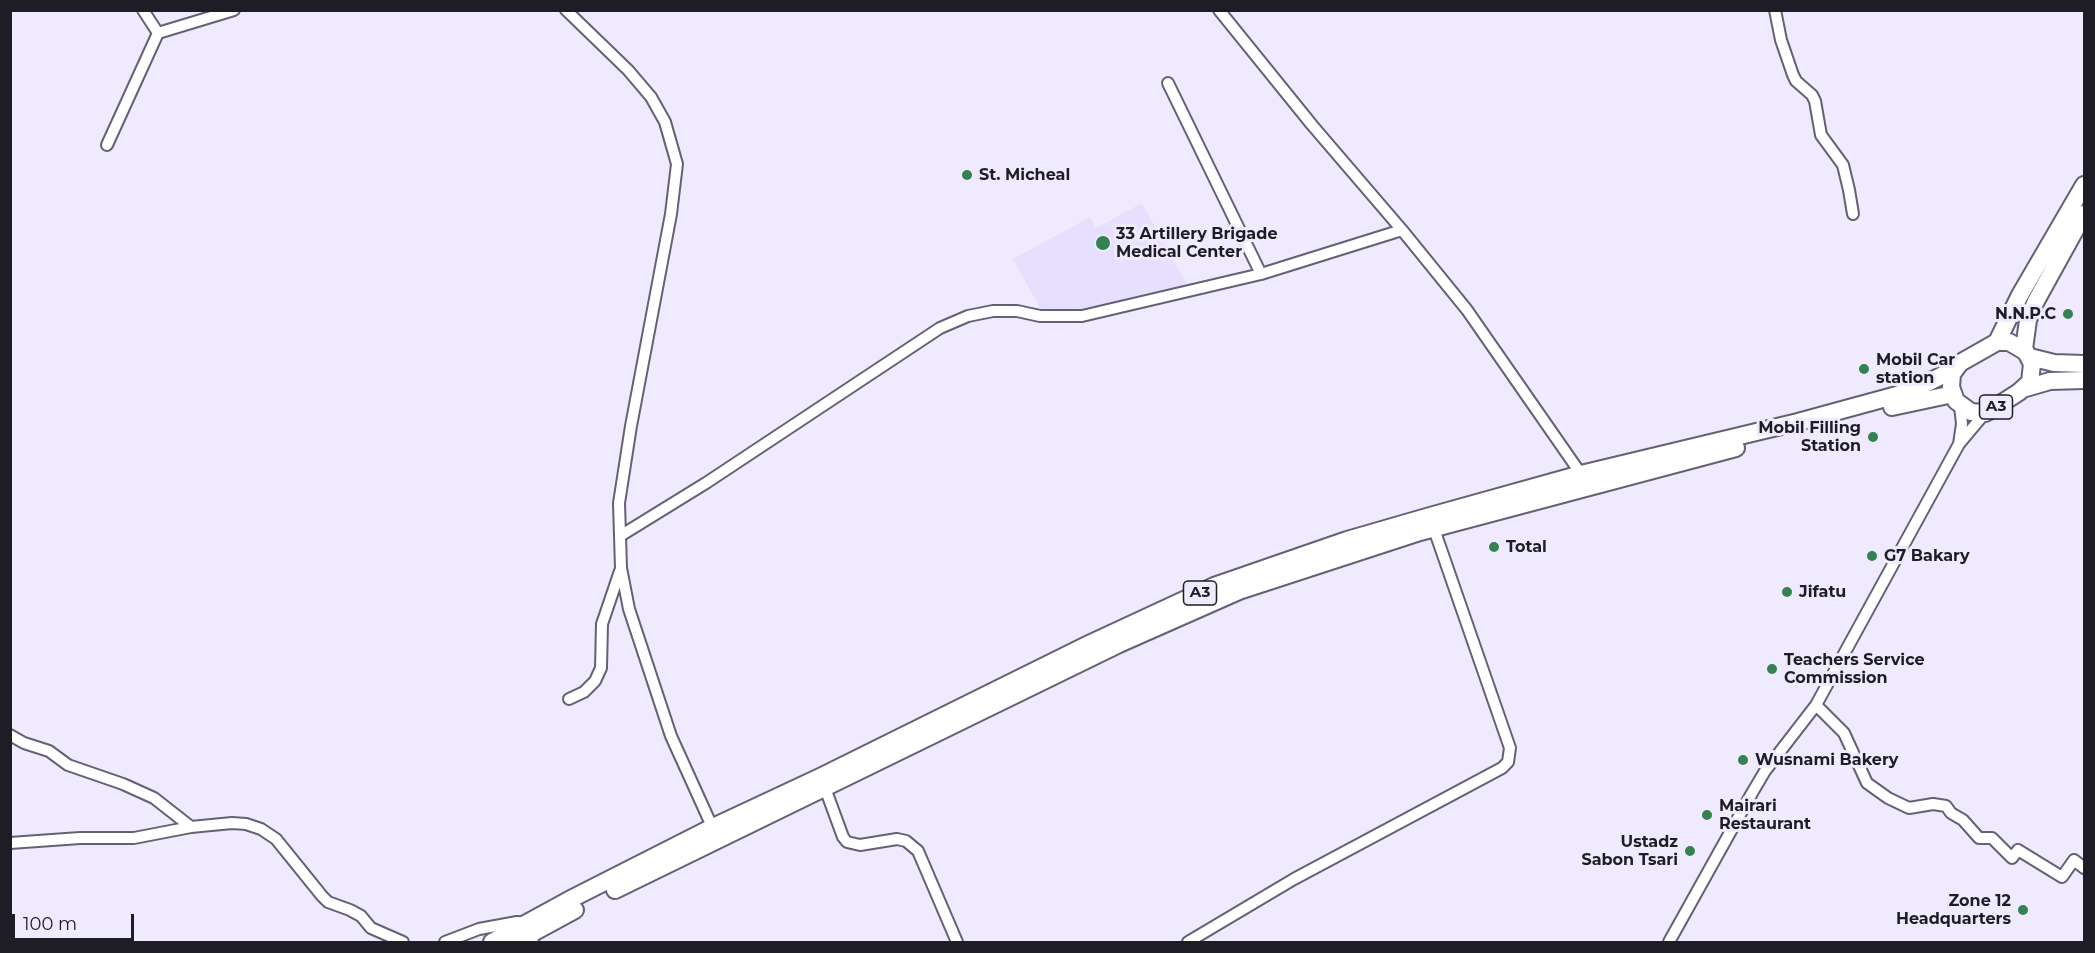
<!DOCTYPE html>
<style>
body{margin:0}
#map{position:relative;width:2095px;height:953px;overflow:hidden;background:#efeafd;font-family:Montserrat,sans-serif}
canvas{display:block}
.frame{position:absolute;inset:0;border:12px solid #1e1c24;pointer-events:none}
.scale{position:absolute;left:12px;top:914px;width:122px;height:27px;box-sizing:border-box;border:3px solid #1e1c24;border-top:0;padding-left:8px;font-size:18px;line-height:21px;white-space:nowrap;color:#1e1c24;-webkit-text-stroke:4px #efeafd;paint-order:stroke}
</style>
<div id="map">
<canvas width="2095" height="953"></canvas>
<div class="frame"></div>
<div class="scale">100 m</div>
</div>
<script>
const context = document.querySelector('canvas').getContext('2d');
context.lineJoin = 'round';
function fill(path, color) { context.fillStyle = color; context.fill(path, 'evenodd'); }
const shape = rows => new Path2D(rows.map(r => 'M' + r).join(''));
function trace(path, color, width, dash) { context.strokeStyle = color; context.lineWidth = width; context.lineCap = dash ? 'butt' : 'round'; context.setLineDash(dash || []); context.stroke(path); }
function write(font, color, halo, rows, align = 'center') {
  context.font = font + ' Montserrat,sans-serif'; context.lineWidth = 6; context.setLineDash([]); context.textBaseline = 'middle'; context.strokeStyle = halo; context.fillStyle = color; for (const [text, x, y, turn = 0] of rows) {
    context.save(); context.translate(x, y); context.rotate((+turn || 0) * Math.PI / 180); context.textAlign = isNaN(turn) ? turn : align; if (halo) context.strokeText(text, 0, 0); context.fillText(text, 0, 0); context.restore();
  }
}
const built = shape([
 [1142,203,1187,285,1077,313,1041,310,1013,259,1090,217,1096,228]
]);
const minor = shape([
 [143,10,158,33,234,10],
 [566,10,628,70,651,97,665,122,677,164,671,214,631,426,619,503,621,568,629,609,671,736,715,833],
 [1219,10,1312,125,1402,230,1467,310,1581,474],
 [1775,10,1781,40,1793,75,1796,81,1812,95,1815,101,1821,135,1843,165,1849,190,1853,214],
 [1168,83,1261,274],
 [107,145,158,33],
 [1959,444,1962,424,1960,406],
 [620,536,706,483,940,328,968,316,993,311,1017,311,1040,316,1082,316,1261,274,1402,230],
 [569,699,584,692,595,681,601,668,602,624,620,571],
 [1816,705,1844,733,1867,783,1888,798,1909,808,1933,804,1946,806,1951,813,1963,820,1979,838,1992,838,2012,858,2018,850,2062,877,2074,860,2084,868],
 [10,735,24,743,49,751,68,765,123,784,154,798,191,827],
 [825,788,843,837,847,842,860,845,897,839,906,841,918,851,957,942],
 [10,843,80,838,134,838,191,827,232,823,246,824,261,829,276,839,322,896,328,902,350,910,361,916,371,928,403,942],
 [445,942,479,929,517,922,526,923,533,942],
 [1188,942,1294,879,1502,768,1508,762,1510,748,1434,529],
 [1669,942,1752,793,1765,771,1816,705,1959,444,1985,413]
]);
const highway = shape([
 [1997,342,2009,342,2026,352,2032,364,2030,382,2019,392,1991,410,1985,413,1971,412,1956,401,1951,387,1952,374,1960,363,1997,342],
 [1997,342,2020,295,2084,185],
 [2024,349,2028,320,2036,301,2084,214],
 [2030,357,2054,363,2084,364],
 [2026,388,2050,381,2084,380],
 [1892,407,1953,394],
 [615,890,1119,644,1239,591,1420,532,1736,448],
 [492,942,569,900,713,827,820,777,1091,643,1214,586,1347,540,1430,516,1581,474,1798,422,1897,395,1929,382,1955,369],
 [516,942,575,910]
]);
const markers = [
 [967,175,6,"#358150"],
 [1103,243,8,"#358150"],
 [2068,314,6,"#358150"],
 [1864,369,6,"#358150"],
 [1873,437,6,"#358150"],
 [1494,547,6,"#358150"],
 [1872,556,6,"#358150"],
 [1787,592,6,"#358150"],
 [1772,669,6,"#358150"],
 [1743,760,6,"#358150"],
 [1707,815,6,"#358150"],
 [1690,851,6,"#358150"],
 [2023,910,6,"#358150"]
];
const shields = [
 [1996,407,33],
 [1200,593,33]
];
const shieldNames = [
 ["A3",1996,407],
 ["A3",1200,593]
];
const poiNames = [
 ["St. Micheal",979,175],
 ["33 Artillery Brigade",1116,234],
 ["Medical Center",1116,252],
 ["N.N.P.C",2056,314,"right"],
 ["Mobil Car",1876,360],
 ["station",1876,378],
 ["Mobil Filling",1861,428,"right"],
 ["Station",1861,446,"right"],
 ["Total",1506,547],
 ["G7 Bakary",1884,556],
 ["Jifatu",1799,592],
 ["Teachers Service",1784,660],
 ["Commission",1784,678],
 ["Wusnami Bakery",1755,760],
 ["Mairari",1719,806],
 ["Restaurant",1719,824],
 ["Ustadz",1678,842,"right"],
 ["Sabon Tsari",1678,860,"right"],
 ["Zone 12",2011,901,"right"],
 ["Headquarters",2011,919,"right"]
];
fill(built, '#e7dffe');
trace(minor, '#656074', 14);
trace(highway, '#656074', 20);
trace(minor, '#fff', 10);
trace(highway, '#fff', 16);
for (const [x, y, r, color] of markers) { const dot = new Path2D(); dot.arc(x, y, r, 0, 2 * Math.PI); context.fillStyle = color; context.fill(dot); trace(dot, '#efeafd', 2); }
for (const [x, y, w] of shields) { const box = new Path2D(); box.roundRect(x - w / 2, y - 12, w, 24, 4.5); context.fillStyle = '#efeafd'; context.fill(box); trace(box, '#1e1c24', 1.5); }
write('bold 15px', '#1e1c24', null, shieldNames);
write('bold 16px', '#1e1c24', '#efeafd', poiNames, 'left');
</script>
